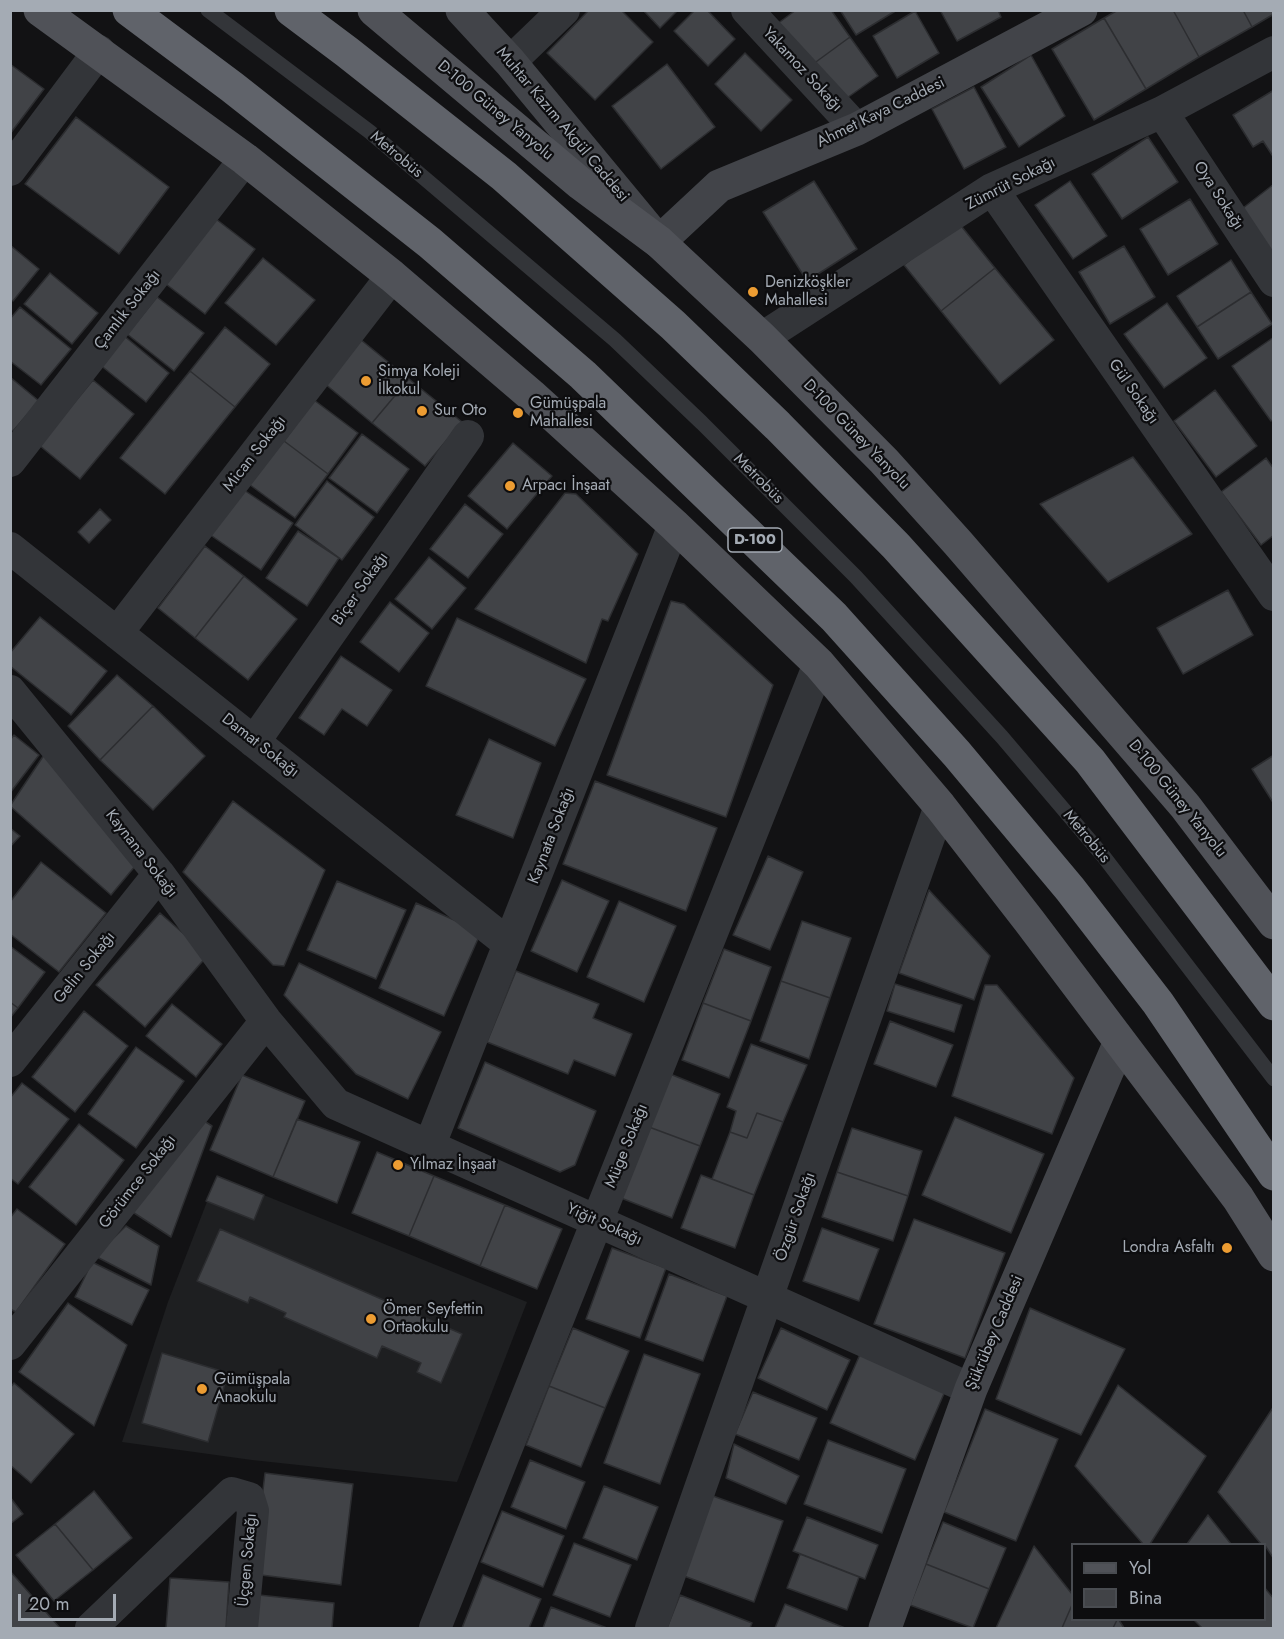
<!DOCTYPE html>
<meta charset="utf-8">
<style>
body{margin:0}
#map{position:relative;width:1284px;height:1639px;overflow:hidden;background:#121214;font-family:Jost,sans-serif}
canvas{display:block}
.frame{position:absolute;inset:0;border:12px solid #a4abb4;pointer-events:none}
.legend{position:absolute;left:1071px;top:1543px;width:195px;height:78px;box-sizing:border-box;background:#0d0d0f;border:2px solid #494c51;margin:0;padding:8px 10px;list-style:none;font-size:18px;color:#a4abb4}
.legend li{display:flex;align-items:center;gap:12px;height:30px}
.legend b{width:30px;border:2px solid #494c51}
.scale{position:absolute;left:18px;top:1594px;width:98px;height:27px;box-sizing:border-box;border:3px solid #a4abb4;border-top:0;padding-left:8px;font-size:18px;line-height:21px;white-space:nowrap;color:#a4abb4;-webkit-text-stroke:4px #0d0d0f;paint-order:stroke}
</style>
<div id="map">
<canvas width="1284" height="1639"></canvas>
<div class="frame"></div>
<ul class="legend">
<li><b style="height:8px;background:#505258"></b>Yol</li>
<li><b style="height:16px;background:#414347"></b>Bina</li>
</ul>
<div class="scale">20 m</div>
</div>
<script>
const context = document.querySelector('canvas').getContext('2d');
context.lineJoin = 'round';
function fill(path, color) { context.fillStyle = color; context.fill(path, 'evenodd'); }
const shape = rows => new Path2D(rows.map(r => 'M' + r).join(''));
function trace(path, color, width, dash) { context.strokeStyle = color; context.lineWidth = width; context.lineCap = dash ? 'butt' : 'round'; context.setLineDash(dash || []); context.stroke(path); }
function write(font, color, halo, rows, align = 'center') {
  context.font = font + ' Jost,sans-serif'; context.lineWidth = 4.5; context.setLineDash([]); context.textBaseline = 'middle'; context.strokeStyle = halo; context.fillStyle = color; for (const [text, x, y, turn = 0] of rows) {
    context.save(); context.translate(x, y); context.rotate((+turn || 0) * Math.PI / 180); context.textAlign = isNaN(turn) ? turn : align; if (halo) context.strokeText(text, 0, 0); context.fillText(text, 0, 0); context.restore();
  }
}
const built = shape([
 [217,1176,527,1302,457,1482,252,1460,122,1442,168,1302]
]);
const building = shape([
 [589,10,621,10,653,42,595,100,547,53,589,10],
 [643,10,678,10,660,28,643,10],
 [695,10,707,10,735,39,708,66,674,31,695,10],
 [796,10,831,10,850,37,809,67,777,24,796,10],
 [840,10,897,10,856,35,840,10],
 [940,10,998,10,1001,17,957,41,940,10],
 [1118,10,1173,10,1199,57,1146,89,1104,18,1118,10],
 [1173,10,1243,10,1252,27,1199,57,1173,10],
 [1243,10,1274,10,1274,14,1252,27,1243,10],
 [915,11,939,53,897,78,873,36,915,11],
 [1104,18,1146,89,1094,120,1052,49,1104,18],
 [850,37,878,76,837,105,809,67,850,37],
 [745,53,792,100,761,131,715,84,745,53],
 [1031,55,1065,116,1019,147,981,87,1031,55],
 [10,64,44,89,10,134,10,64],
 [667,64,715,127,661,169,612,106,667,64],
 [974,87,1006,147,964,169,932,109,974,87],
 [1274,90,1274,158,1263,141,1253,147,1233,115,1274,90],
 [76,117,169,187,119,254,25,184,76,117],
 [1148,137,1178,182,1122,219,1092,174,1148,137],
 [814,181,857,249,807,281,763,212,814,181],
 [1070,181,1107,236,1073,259,1035,205,1070,181],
 [1274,184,1274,266,1234,215,1274,184],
 [1190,199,1218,244,1168,275,1140,229,1190,199],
 [212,216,255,249,205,314,162,281,212,216],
 [958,222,995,268,941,311,904,265,958,222],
 [10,245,39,269,13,301,10,299,10,245],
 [1124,246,1155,297,1110,324,1079,272,1124,246],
 [263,258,315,300,276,345,225,303,263,258],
 [1231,260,1251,292,1197,327,1177,296,1231,260],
 [995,268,1054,340,1000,384,941,311,995,268],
 [50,273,98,313,72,344,24,304,50,273],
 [1251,292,1272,324,1218,359,1197,327,1251,292],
 [157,297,204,333,174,371,127,334,157,297],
 [1167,303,1207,358,1164,388,1124,334,1167,303],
 [20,307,71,349,41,385,10,361,10,319,20,307],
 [225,327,270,364,235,407,190,371,225,327],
 [123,335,169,373,146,402,99,364,123,335],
 [1274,337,1274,419,1271,421,1232,366,1274,337],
 [360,339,409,379,372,423,324,383,360,339],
 [190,371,235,407,165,494,120,458,190,371],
 [10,377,39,401,13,431,10,429,10,377],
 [409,379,462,422,425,466,372,423,409,379],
 [93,380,134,414,80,479,39,445,93,380],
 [1215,390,1257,446,1216,477,1174,421,1215,390],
 [314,400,358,433,328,474,284,441,314,400],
 [362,434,409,469,377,513,329,478,362,434],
 [284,441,328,474,295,518,246,482,284,441],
 [513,443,552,476,507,529,468,496,513,443],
 [1133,457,1192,534,1108,582,1040,504,1133,457],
 [1266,458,1274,469,1274,535,1261,545,1221,492,1266,458],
 [327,481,374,517,342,560,295,525,327,481],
 [241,488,293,523,261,570,209,534,241,488],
 [565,493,576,494,638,554,608,621,602,619,586,663,475,609,565,493],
 [465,504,503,534,468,578,430,549,465,504],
 [100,509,111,520,89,543,78,532,100,509],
 [298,531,339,558,307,606,266,578,298,531],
 [205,546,244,576,195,638,158,608,205,546],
 [429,557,466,588,432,629,395,599,429,557],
 [244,576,297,619,248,680,195,638,244,576],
 [1228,590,1253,635,1183,674,1157,628,1228,590],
 [671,601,684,604,773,685,726,817,607,775,671,601],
 [390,602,429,633,399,672,360,642,390,602],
 [40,617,107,671,71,715,10,666,10,653,40,617],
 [457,618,586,679,555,746,426,686,457,618],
 [341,656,392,690,367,726,342,709,324,735,299,718,341,656],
 [117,675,153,706,100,760,68,726,117,675],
 [153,706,205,756,153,810,100,760,153,706],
 [14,735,39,755,10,793,10,740,14,735],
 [489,739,541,763,513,838,456,815,489,739],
 [44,755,136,865,111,895,10,806,44,755],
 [1274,755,1274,804,1252,769,1274,755],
 [595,781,717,828,686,911,563,864,595,781],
 [233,801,325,870,284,966,273,965,183,872,233,801],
 [10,828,20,836,10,847,10,828],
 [768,856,803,872,770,950,733,935,768,856],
 [41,862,106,913,59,972,10,934,10,902,41,862],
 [562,880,609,901,577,972,531,951,562,880],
 [337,881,406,910,376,979,307,950,337,881],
 [929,890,990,956,974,1000,899,973,929,890],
 [619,901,676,926,644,1002,587,977,619,901],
 [416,903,481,932,444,1016,379,988,416,903],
 [160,913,208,955,145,1027,96,985,160,913],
 [802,921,851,938,830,998,781,981,802,921],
 [10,946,45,972,18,1008,10,1002,10,946],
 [724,949,771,967,751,1021,703,1003,724,949],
 [299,963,441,1032,408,1099,356,1074,284,995,299,963],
 [516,971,599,1004,593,1018,632,1034,615,1076,574,1060,568,1074,487,1042,516,971],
 [781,981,830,998,809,1059,760,1041,781,981],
 [895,984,962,1005,954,1032,887,1011,895,984],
 [985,985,997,985,1074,1078,1052,1134,952,1096,985,985],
 [10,1002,18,1008,10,1018,10,1002],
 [703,1003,751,1021,729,1078,682,1060,703,1003],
 [172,1004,222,1044,196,1077,146,1036,172,1004],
 [84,1011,128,1046,75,1112,32,1077,84,1011],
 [890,1021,953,1045,936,1087,874,1064,890,1021],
 [751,1044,807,1065,783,1122,757,1113,747,1138,730,1132,736,1111,727,1107,751,1044],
 [136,1047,184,1081,136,1148,88,1114,136,1047],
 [485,1062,596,1111,575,1165,560,1172,458,1128,485,1062],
 [670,1074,720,1094,700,1146,649,1127,670,1074],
 [242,1075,305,1101,273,1177,210,1150,242,1075],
 [22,1083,69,1119,18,1184,10,1178,10,1098,22,1083],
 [757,1113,783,1122,754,1195,712,1179,730,1132,747,1138,757,1113],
 [198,1117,212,1126,171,1237,128,1209,198,1117],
 [955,1117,1044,1154,1011,1233,922,1195,955,1117],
 [297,1119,360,1142,337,1203,273,1177,297,1119],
 [79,1124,124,1160,76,1225,29,1187,79,1124],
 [649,1127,700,1146,672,1218,621,1198,649,1127],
 [852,1128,922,1151,908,1196,837,1172,852,1128],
 [377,1152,434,1176,409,1236,352,1213,377,1152],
 [837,1172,908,1196,893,1241,822,1217,837,1172],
 [701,1175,754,1195,735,1248,681,1228,701,1175],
 [217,1176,264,1195,254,1220,206,1201,217,1176],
 [434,1176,505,1205,480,1266,409,1236,434,1176],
 [505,1205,562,1229,537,1289,480,1266,505,1205],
 [17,1209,65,1244,16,1312,10,1309,10,1218,17,1209],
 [914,1219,1005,1253,965,1358,874,1324,914,1219],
 [126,1226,159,1246,151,1285,95,1256,126,1226],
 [822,1228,879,1249,859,1301,803,1281,822,1228],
 [220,1229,462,1334,441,1383,417,1372,421,1363,382,1346,377,1358,284,1317,286,1313,250,1297,248,1303,197,1281,220,1229],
 [612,1248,666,1268,640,1338,586,1319,612,1248],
 [92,1262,149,1290,132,1325,75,1297,92,1262],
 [669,1274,727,1296,703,1361,645,1340,669,1274],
 [68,1303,127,1345,94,1426,19,1372,68,1303],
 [1030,1308,1125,1349,1081,1435,996,1399,1030,1308],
 [573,1328,629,1351,605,1408,549,1386,573,1328],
 [781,1328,850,1360,827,1410,758,1378,781,1328],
 [861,1352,946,1389,915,1460,830,1423,861,1352],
 [162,1353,228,1373,208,1442,142,1423,162,1353],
 [644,1354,700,1374,660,1484,604,1463,644,1354],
 [14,1383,74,1434,31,1483,10,1465,10,1388,14,1383],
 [1118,1385,1206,1456,1150,1544,1143,1544,1075,1466,1118,1385],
 [549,1386,605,1408,581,1467,526,1445,549,1386],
 [753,1392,817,1418,799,1460,735,1434,753,1392],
 [1274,1406,1274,1559,1264,1544,1261,1544,1218,1492,1274,1406],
 [985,1409,1058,1439,1016,1541,944,1512,985,1409],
 [828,1440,906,1469,882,1533,804,1504,828,1440],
 [734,1444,799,1476,786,1504,726,1478,734,1444],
 [530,1460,585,1482,566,1529,511,1507,530,1460],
 [265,1473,353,1484,341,1585,253,1574,265,1473],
 [604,1486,658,1507,637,1560,583,1538,604,1486],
 [94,1491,132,1538,93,1570,55,1524,94,1491],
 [713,1496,783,1521,754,1602,684,1576,713,1496],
 [10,1497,23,1514,10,1524,10,1497],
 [502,1511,564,1536,543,1587,481,1562,502,1511],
 [1208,1515,1231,1544,1187,1544,1208,1515],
 [807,1517,878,1545,865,1579,793,1551,807,1517],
 [943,1522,1006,1548,989,1589,926,1564,943,1522],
 [55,1524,93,1570,54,1601,16,1555,55,1524],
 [574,1543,631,1565,610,1617,553,1595,574,1543],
 [1034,1546,1072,1594,1072,1605,1062,1628,996,1628,1034,1546],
 [800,1554,859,1577,847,1610,787,1588,800,1554],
 [926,1564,989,1589,973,1628,910,1605,926,1564],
 [10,1571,60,1628,10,1628,10,1571],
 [483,1575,541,1599,529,1628,462,1628,483,1575],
 [170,1578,229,1582,226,1628,166,1628,170,1578],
 [1264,1587,1274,1599,1274,1628,1202,1628,1194,1620,1264,1620,1264,1587],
 [259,1595,334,1603,332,1628,255,1628,259,1595],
 [680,1595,752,1623,750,1628,667,1628,680,1595],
 [785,1604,845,1628,775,1628,785,1604],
 [1072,1605,1072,1620,1117,1620,1113,1628,1062,1628,1072,1605],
 [551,1607,607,1628,543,1628,551,1607],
 [1117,1620,1119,1620,1124,1628,1113,1628,1117,1620]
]);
const lane = shape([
 [208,10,370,132,615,340,702,423,856,577,1002,737,1104,857,1274,1079]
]);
const street = shape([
 [747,10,857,129],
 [510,62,564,10],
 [1162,112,1274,281],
 [10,170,99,51],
 [992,189,1274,595],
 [762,338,992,189,1162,112,1274,52],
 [10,461,245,159],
 [10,548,509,944],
 [117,633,392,276],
 [10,691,159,874,266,1021,336,1104,971,1389],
 [254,742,468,436],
 [10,1061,159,874],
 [429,1147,674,525],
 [10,1344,266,1021],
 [91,1628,232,1493,249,1498,253,1511,242,1628],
 [435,1628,819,664],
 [651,1628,940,806]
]);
const secondary = shape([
 [462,10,510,62,659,242,719,186,857,129,1081,10],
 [885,1628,971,1389,1119,1044]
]);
const primary = shape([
 [40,10,245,159,392,276,531,395,674,525,819,664,940,806,1030,922,1238,1198,1274,1255],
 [374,10,581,184,659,242,762,338,884,461,958,543,1185,806,1274,923]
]);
const highway = shape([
 [129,10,232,87,430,243,583,375,834,617,957,754,1070,889,1158,1003,1274,1174],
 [291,10,347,52,504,176,673,325,778,426,896,546,1090,761,1274,1004]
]);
const markers = [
 [753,292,6,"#ec9c32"],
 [366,381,6,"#ec9c32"],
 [422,411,6,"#ec9c32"],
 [518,413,6,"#ec9c32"],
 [510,486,6,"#ec9c32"],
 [398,1165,6,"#ec9c32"],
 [1227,1248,6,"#ec9c32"],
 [371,1319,6,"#ec9c32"],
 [202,1389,6,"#ec9c32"]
];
const shields = [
 [755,540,54]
];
const shieldNames = [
 ["D-100",755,540]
];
const streetNames = [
 ["Yakamoz Sokağı",802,70,47],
 ["D-100 Güney Yanyolu",495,111,40],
 ["Ahmet Kaya Caddesi",881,113,-26],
 ["Muhtar Kazım Akgül Caddesi",562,125,50],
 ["Metrobüs",396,155,40],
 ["Zümrüt Sokağı",1011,184,-27],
 ["Oya Sokağı",1218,196,57],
 ["Çamlık Sokağı",128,310,-52],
 ["Gül Sokağı",1133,392,55],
 ["D-100 Güney Yanyolu",856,435,46],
 ["Mican Sokağı",255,454,-52],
 ["Metrobüs",758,479,45],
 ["Biçer Sokağı",361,589,-55],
 ["Damat Sokağı",260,746,38],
 ["D-100 Güney Yanyolu",1177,799,51],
 ["Kaynata Sokağı",552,836,-69],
 ["Metrobüs",1086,837,50],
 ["Kaynana Sokağı",141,854,52],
 ["Gelin Sokağı",85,968,-51],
 ["Müge Sokağı",627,1146,-68],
 ["Görümce Sokağı",138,1182,-52],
 ["Özgür Sokağı",796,1217,-71],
 ["Yiğit Sokağı",604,1225,24],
 ["Şükrübey Caddesi",995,1333,-67],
 ["Üçgen Sokağı",248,1560,-85]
];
const poiNames = [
 ["Denizköşkler",765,283],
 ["Mahallesi",765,301],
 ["Simya Koleji",378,372],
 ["İlkokul",378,390],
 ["Gümüşpala",530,404],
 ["Mahallesi",530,422],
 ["Sur Oto",434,411],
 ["Arpacı İnşaat",522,486],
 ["Yılmaz İnşaat",410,1165],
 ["Londra Asfaltı",1215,1248,"right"],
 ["Ömer Seyfettin",383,1310],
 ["Ortaokulu",383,1328],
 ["Gümüşpala",214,1380],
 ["Anaokulu",214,1398]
];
fill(built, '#1e1f21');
fill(building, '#414347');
trace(building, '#2c2d30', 1.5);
trace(lane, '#333539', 15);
trace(street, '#333539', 32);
trace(secondary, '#424449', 33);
trace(primary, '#505258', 33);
trace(highway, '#60636a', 33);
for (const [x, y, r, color] of markers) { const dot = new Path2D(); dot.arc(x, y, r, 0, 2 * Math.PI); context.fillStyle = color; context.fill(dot); trace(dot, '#0d0d0f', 2); }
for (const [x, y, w] of shields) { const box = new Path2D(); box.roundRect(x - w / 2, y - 12, w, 24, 4.5); context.fillStyle = '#0d0d0f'; context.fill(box); trace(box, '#a4abb4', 1.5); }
write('bold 15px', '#a4abb4', null, shieldNames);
write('16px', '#a4abb4', '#0d0d0f', streetNames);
write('16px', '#a4abb4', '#0d0d0f', poiNames, 'left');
</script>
